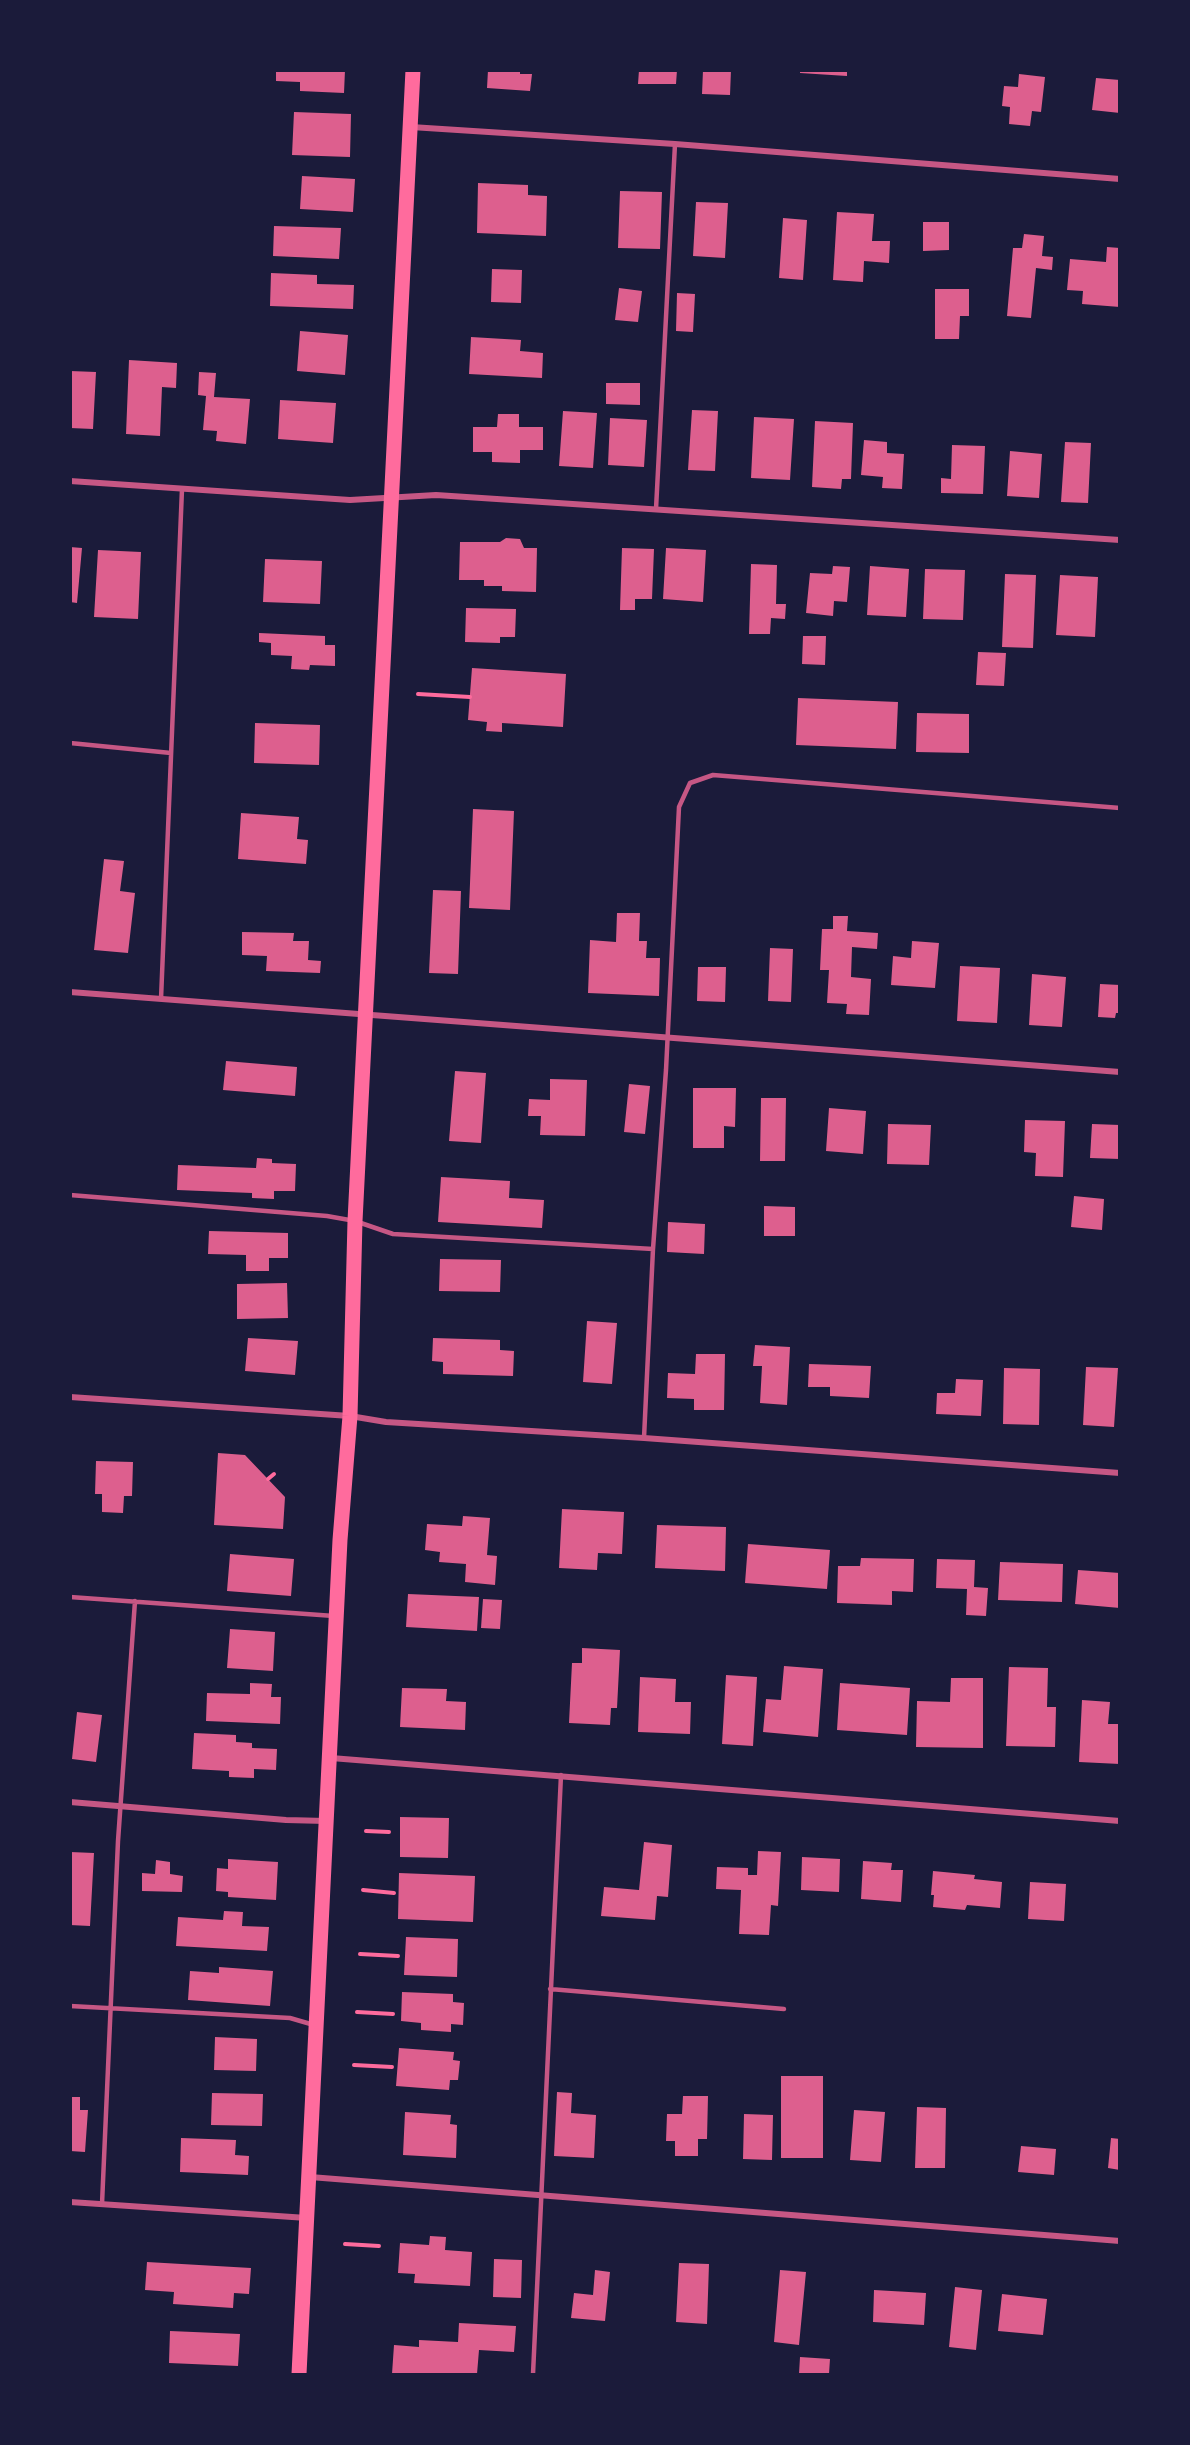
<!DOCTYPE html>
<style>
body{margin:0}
#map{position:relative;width:1190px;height:2445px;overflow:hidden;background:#1b1b3a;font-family:"Asap Condensed",sans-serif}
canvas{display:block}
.frame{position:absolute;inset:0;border:72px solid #1b1b3a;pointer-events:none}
</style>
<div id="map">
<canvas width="1190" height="2445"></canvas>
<div class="frame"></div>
</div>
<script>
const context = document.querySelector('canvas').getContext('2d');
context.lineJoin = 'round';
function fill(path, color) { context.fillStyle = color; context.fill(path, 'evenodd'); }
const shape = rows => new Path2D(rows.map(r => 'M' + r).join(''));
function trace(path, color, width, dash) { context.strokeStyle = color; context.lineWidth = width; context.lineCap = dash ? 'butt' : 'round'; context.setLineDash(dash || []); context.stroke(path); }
const building = shape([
 [276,70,345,70,344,93,300,91,300,82,276,81],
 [488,70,520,70,520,74,532,74,530,91,487,88],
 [639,70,677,70,676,84,638,84],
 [703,70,731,70,730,95,702,94],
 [800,70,847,70,847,76,800,73],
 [1019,74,1045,77,1041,112,1032,111,1030,126,1009,124,1010,107,1002,106,1004,86,1018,87],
 [1096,78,1120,80,1120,113,1092,110],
 [294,112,351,114,350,157,292,155],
 [302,176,355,179,353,212,300,209],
 [478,183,528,185,528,195,547,196,546,236,477,233],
 [620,191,662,192,660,249,618,248],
 [696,202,728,203,725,258,693,256],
 [837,212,874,214,872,241,890,241,889,263,864,261,863,282,833,280],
 [783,218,807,220,803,280,779,278],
 [923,222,949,222,949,250,923,251],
 [274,226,341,228,339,259,273,256],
 [1024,234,1044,236,1042,256,1053,257,1052,270,1036,268,1031,318,1007,316,1013,248,1022,248],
 [1107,247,1120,248,1120,307,1082,304,1083,291,1067,290,1070,259,1106,262],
 [492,269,522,270,521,303,491,302],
 [271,273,317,275,317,284,354,285,353,309,270,306],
 [619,288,642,291,638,322,615,320],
 [935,289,969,289,969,316,960,316,959,339,935,339],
 [677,293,695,294,693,332,676,331],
 [300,331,348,335,345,375,297,371],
 [471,337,521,340,520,351,543,353,542,378,469,374],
 [129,360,177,363,176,388,162,387,160,436,126,434],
 [70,371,96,372,93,429,70,428],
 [199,372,216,373,214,397,250,399,246,444,216,441,217,431,203,430,206,396,198,395],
 [606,383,640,383,640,405,606,404],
 [280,400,336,403,333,443,278,439],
 [692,410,718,411,715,471,688,470],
 [563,411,597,413,593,468,559,466],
 [498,414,519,414,519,427,543,427,543,450,520,450,520,463,492,462,492,452,473,452,473,427,497,427],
 [754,417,794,419,790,480,751,478],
 [610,418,647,420,644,467,608,465],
 [815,421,853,423,851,479,842,479,841,489,812,487],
 [864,440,887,442,887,453,904,454,902,489,882,488,883,477,861,475],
 [1065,442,1091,443,1088,503,1061,502],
 [952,445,985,446,983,494,941,493,941,478,951,479],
 [1010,451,1042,454,1039,498,1007,496],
 [506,538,520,539,524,548,537,548,536,592,502,591,502,586,484,586,484,580,459,580,460,542,500,542],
 [70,547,82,548,77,603,70,602],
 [622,548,654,549,652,599,635,599,635,610,620,610],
 [666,548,706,550,703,602,663,599],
 [98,550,141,552,138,619,94,617],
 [265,559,322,561,320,604,263,602],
 [751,564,777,565,776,604,786,604,785,619,771,618,770,634,749,634],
 [833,566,850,567,847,602,834,601,833,616,806,613,810,573,832,574],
 [870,566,909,569,906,617,867,615],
 [925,569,965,570,963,620,923,619],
 [1005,574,1036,575,1033,648,1002,647],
 [1060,575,1098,577,1095,637,1056,635],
 [466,608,516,609,515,637,500,637,500,643,465,642],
 [259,633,325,636,325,645,335,645,335,666,310,665,309,670,291,669,292,656,271,655,271,643,259,642],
 [803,636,826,636,825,665,802,664],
 [978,652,1006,653,1004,686,976,685],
 [472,668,566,674,563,727,502,723,502,732,486,731,487,722,468,720],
 [798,698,898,702,896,749,796,745],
 [917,713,969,714,969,753,916,752],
 [255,723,320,725,319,765,254,763],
 [473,809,514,811,510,910,469,908],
 [241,813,299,817,297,839,308,840,306,864,238,859],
 [104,859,124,861,120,891,135,893,128,953,94,950],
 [433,890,461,891,458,974,429,973],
 [617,913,640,913,639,941,647,941,646,958,660,958,659,996,588,993,590,940,616,942],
 [833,916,848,916,847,931,878,933,877,949,852,947,851,977,871,979,869,1015,846,1014,847,1004,827,1003,829,970,820,970,822,929,833,929],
 [242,932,294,933,293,941,309,941,308,960,321,961,320,973,266,971,267,956,242,955],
 [912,941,939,943,935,988,891,985,893,956,911,958],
 [770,948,793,949,791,1002,768,1001],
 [960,966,1000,968,997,1023,957,1021],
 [698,967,726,967,725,1002,697,1001],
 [1032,974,1066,977,1062,1027,1029,1025],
 [1100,984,1120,985,1120,1013,1116,1013,1115,1018,1098,1017],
 [226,1061,297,1067,295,1096,223,1090],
 [455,1071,486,1073,481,1143,449,1141],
 [550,1079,587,1080,585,1136,540,1135,541,1116,528,1116,529,1099,550,1100],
 [629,1084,650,1086,645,1134,624,1132],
 [693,1088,736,1088,735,1127,724,1126,724,1148,693,1148],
 [761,1098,786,1098,785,1161,760,1161],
 [829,1108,866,1111,863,1154,826,1151],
 [1025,1120,1065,1121,1063,1177,1035,1176,1036,1153,1024,1152],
 [888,1124,931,1125,929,1165,887,1164],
 [1092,1124,1120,1125,1120,1159,1090,1158],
 [257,1158,272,1159,272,1163,296,1164,295,1191,274,1191,274,1199,252,1198,252,1193,177,1190,178,1165,256,1168],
 [441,1177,510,1181,509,1198,544,1200,542,1228,438,1222],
 [1074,1196,1104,1199,1102,1230,1071,1227],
 [764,1206,795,1207,795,1236,764,1236],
 [668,1222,705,1224,704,1254,667,1252],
 [209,1231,288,1233,288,1258,269,1258,269,1271,246,1271,246,1255,208,1254],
 [440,1259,501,1260,500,1292,439,1291],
 [287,1283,288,1318,237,1319,237,1284],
 [587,1321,617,1323,612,1384,583,1382],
 [248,1338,298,1341,295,1375,245,1371],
 [433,1338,500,1340,500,1350,514,1351,513,1376,443,1374,443,1362,432,1361],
 [755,1345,790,1347,787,1405,760,1403,762,1366,753,1366],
 [696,1354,725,1354,724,1410,694,1410,694,1399,667,1398,668,1373,695,1374],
 [809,1364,871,1366,869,1398,830,1396,830,1387,808,1387],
 [1086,1367,1118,1368,1114,1427,1083,1425],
 [1004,1368,1040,1369,1039,1425,1003,1424],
 [956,1379,983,1380,981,1416,936,1414,937,1393,955,1393],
 [218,1453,245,1455,285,1497,283,1529,214,1525],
 [96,1461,133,1462,132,1496,124,1496,123,1513,102,1512,102,1494,95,1494],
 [562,1509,624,1512,622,1554,598,1553,597,1570,559,1568],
 [463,1516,490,1518,487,1555,497,1556,495,1585,465,1582,466,1564,439,1562,440,1552,425,1550,427,1524,462,1526],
 [657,1525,726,1527,725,1571,655,1568],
 [748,1544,830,1550,827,1589,745,1583],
 [230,1554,294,1559,291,1596,227,1591],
 [861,1558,914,1559,913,1592,892,1591,892,1605,837,1603,838,1566,860,1566],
 [937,1559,975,1560,974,1587,988,1588,986,1616,966,1615,967,1589,936,1588],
 [1000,1562,1063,1564,1062,1602,998,1600],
 [1078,1570,1120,1573,1120,1608,1075,1604],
 [408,1594,479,1597,477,1631,406,1627],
 [483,1599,502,1600,500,1629,481,1628],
 [230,1629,275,1632,273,1671,227,1668],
 [582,1648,620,1650,617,1708,611,1708,610,1725,569,1723,572,1663,582,1663],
 [784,1666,823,1669,818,1737,763,1732,766,1699,781,1700],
 [1009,1667,1048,1668,1047,1707,1056,1707,1055,1747,1006,1746],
 [726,1675,757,1677,753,1746,722,1744],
 [640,1677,676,1679,675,1702,691,1702,690,1734,638,1732],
 [951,1678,983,1678,983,1748,916,1747,917,1701,950,1702],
 [250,1683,272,1684,271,1697,281,1697,280,1724,206,1721,207,1693,250,1694],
 [840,1683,910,1688,907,1735,837,1730],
 [402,1688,447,1689,446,1701,466,1702,465,1730,400,1727],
 [1082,1700,1110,1702,1108,1724,1120,1724,1120,1764,1079,1762],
 [77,1712,102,1715,96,1762,72,1759],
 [194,1733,236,1735,236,1742,252,1743,252,1748,277,1749,276,1770,254,1769,254,1778,229,1777,229,1771,192,1769],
 [400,1817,449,1818,448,1858,400,1857],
 [644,1842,672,1845,668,1897,657,1896,655,1920,601,1916,604,1887,639,1890],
 [758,1851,781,1852,778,1906,771,1905,769,1935,739,1934,741,1890,716,1889,717,1867,748,1868,748,1875,757,1875],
 [70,1852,94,1853,90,1926,70,1925],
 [802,1857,840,1859,839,1892,801,1890],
 [228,1859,278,1862,276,1900,228,1897,228,1892,216,1891,217,1868,228,1869],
 [156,1860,170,1862,170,1874,183,1876,182,1892,142,1891,142,1873,155,1874],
 [863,1861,892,1863,891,1870,903,1870,901,1902,861,1899],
 [933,1871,975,1875,974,1879,1002,1882,1000,1908,967,1905,965,1910,933,1907,934,1895,931,1895],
 [399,1873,475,1876,473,1922,398,1919],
 [1030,1882,1066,1884,1064,1921,1028,1919],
 [224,1911,243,1912,242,1926,269,1927,267,1951,176,1946,178,1917,223,1920],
 [406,1937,458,1939,457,1977,404,1975],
 [219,1967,273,1971,270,2006,188,2000,190,1971,219,1973],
 [402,1992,453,1994,453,2002,464,2003,463,2025,451,2024,451,2032,421,2030,421,2023,401,2021],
 [215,2037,257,2039,256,2071,214,2070],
 [399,2048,454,2052,453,2060,460,2061,458,2080,450,2080,449,2090,396,2086],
 [781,2076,823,2076,823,2158,781,2158],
 [557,2092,572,2093,571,2113,596,2115,594,2158,554,2156],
 [212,2093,263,2094,262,2126,211,2125],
 [683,2096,708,2096,707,2139,698,2139,698,2156,675,2156,675,2141,666,2141,667,2114,682,2114],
 [70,2097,80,2097,80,2110,88,2110,85,2152,70,2151],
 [917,2107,946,2108,945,2168,915,2168],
 [854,2110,885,2112,881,2162,850,2160],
 [405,2112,451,2115,450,2124,457,2125,456,2158,403,2155],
 [744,2114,773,2115,772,2160,743,2159],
 [181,2138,236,2140,235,2155,249,2156,248,2175,180,2172],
 [1111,2138,1120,2139,1120,2170,1108,2168],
 [1021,2146,1056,2149,1054,2175,1018,2172],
 [430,2236,446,2237,445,2250,472,2252,470,2286,414,2283,415,2274,398,2273,400,2243,429,2245],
 [494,2259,522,2260,521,2298,493,2297],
 [147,2262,251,2268,249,2294,234,2293,233,2308,173,2304,174,2292,145,2290],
 [679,2263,709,2264,707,2324,676,2322],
 [595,2270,610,2272,605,2321,571,2318,574,2293,593,2295],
 [780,2270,806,2272,799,2345,774,2342],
 [955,2287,982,2290,976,2350,949,2347],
 [874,2290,926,2293,924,2325,873,2322],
 [1002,2294,1047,2299,1043,2335,998,2331],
 [459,2323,516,2326,514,2352,479,2350,477,2374,392,2374,394,2345,419,2347,419,2340,458,2342],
 [170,2331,240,2334,238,2366,169,2363],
 [800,2357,830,2359,829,2374,799,2374]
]);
const path = shape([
 [418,694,470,697],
 [268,1479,274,1474],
 [366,1831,389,1832],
 [363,1890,394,1893],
 [360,1954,398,1956],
 [357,2012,393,2014],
 [354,2065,392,2067],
 [345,2244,379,2246]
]);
const service = shape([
 [656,509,675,144],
 [70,743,171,753],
 [161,999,182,489],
 [70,1195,327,1216,355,1221,393,1234,653,1249],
 [644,1438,653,1249,666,1070,679,807,690,783,713,775,1120,808],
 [70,1597,334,1616],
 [550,1989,784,2009],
 [70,2006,290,2018,314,2025],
 [102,2204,118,1841,135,1601],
 [533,2374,561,1775]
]);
const minor = shape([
 [411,127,675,144,1120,179],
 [70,481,350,500,436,495,1120,540],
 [70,992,1120,1072],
 [70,1397,350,1416,386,1422,644,1438,1120,1473],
 [331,1758,1120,1821],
 [70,1802,286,1820,326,1821],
 [310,2177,1120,2241],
 [70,2202,307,2218]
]);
const primary = shape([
 [299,2374,340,1540,350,1416,355,1221,413,70]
]);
fill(building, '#dd5f8e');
trace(path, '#ff6b9d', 4);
trace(service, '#c65784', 4.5);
trace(minor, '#c65784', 6);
trace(primary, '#ff6b9d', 15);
</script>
